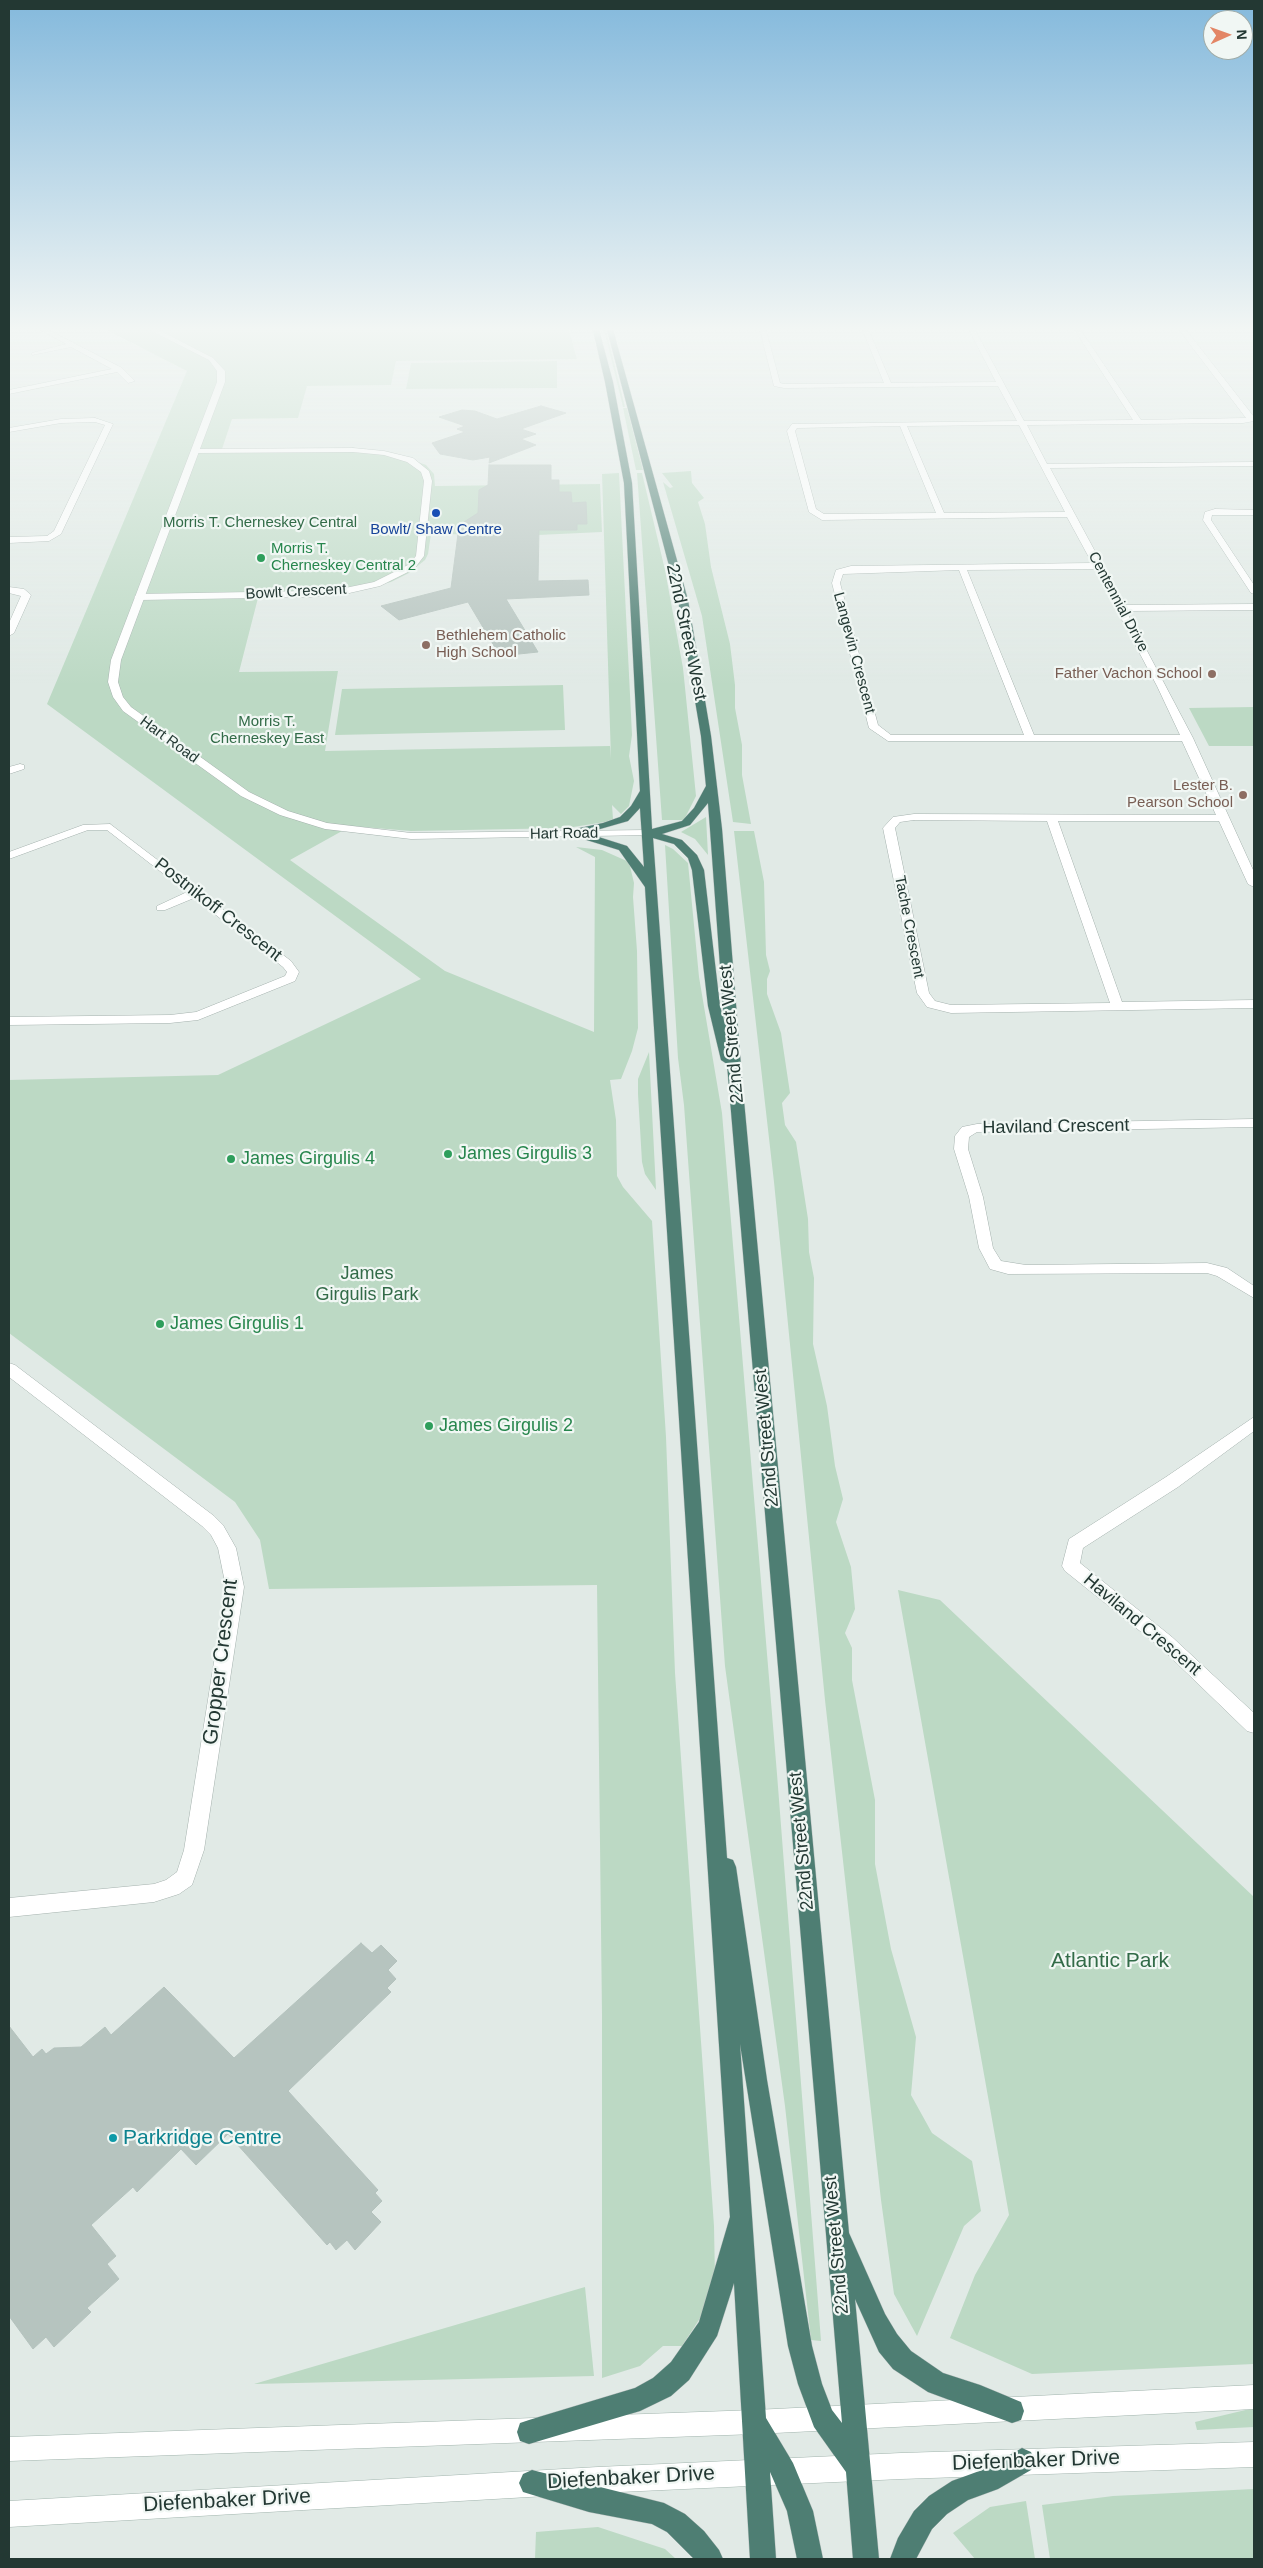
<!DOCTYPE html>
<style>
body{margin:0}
#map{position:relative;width:1263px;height:2568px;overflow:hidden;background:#e1eae6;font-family:Helvetica,sans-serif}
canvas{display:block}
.frame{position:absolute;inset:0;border:10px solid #233833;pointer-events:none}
.north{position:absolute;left:1203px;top:10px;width:50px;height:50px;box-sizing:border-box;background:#f1f7f4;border:1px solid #9faba7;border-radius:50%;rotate:88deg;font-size:14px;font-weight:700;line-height:20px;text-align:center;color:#233833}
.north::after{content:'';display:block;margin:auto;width:18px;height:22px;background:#e38666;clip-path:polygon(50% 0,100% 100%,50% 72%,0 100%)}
</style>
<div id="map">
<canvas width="1263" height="2568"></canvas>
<div class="frame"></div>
<div class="north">N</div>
</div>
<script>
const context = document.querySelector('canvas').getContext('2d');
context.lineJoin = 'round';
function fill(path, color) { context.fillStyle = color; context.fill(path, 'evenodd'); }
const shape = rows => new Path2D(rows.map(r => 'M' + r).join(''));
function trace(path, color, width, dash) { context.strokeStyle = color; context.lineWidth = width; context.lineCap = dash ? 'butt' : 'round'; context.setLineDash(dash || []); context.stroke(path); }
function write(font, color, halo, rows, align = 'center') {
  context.font = font + ' Helvetica,sans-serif'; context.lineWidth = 4.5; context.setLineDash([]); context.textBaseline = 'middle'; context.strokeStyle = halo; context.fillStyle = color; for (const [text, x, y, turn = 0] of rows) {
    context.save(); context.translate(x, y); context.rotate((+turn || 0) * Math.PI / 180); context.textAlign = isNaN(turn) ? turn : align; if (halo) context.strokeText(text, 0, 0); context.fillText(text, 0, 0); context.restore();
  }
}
const green = shape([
 [99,326,568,326,577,359,396,361,391,385,307,386,298,418,232,419,222,449,355,448,390,452,426,465,434,474,435,486,600,484,602,532,538,535,431,534,428,554,425,560,409,573,391,582,345,593,258,598,239,672,338,671,325,751,610,746,611,759,602,474,619,473,632,735,629,756,634,781,629,806,621,814,612,805,613,819,605,822,567,828,411,831,351,826,290,860,445,971,594,1032,595,857,576,847,602,850,629,862,634,883,633,897,637,951,638,1028,632,1051,621,1079,610,1080,616,1120,617,1176,623,1187,652,1221,666,1437,675,1673,714,2226,715,2279,706,2309,682,2346,663,2346,640,2366,602,2378,602,2015,597,1585,269,1589,260,1540,235,1502,9,1333,9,1080,218,1075,421,979,47,704,187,371],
 [603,326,605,326,625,407,623,407],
 [557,361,557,388,406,389,411,363],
 [623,408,627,408,643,470,636,470],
 [691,471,692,483,704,498,698,502,705,524,711,567,730,644,735,685,735,708,742,745,742,775,751,824,733,822,702,616,663,482,670,488,673,487,662,473],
 [637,473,642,473,665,570,683,668,696,796,684,820,662,820],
 [563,685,565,730,335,735,342,689],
 [1254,707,1254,746,1209,746,1189,708],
 [706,817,708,855,695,839,681,832],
 [734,831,754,831,764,882,766,955,770,971,767,979,767,994,781,1033,790,1093,782,1103,785,1125,796,1142,808,1219,809,1252,814,1278,813,1344,827,1406,835,1466,843,1499,836,1522,851,1567,855,1609,845,1633,852,1648,852,1680,875,1800,875,1864,891,1949,916,2037,911,2095,932,2133,972,2161,981,2211,964,2226,917,2336,894,2294,881,2200,825,1700,774,1182],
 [665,845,673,849,688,863,699,977,722,1113,777,1774,821,2341,811,2340,785,2106,725,1666,684,1105,678,1058],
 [649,1052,656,1190,645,1174,642,1162,638,1094,638,1079],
 [898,1590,940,1600,1254,1897,1254,2364,1032,2374,950,2338,975,2275,1009,2215],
 [585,2287,594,2376,254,2384],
 [1254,2408,1254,2427,1197,2430,1195,2422],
 [1254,2489,1254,2559,1050,2559,1042,2505,1113,2496],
 [1026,2501,1035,2559,975,2559,953,2533,990,2507],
 [598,2527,665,2549,676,2559,535,2559,536,2532]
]);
const building = shape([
 [541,406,566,413,521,429,536,434,521,439,536,445,489,463,490,457,473,460,440,454,432,443,465,432,457,429,465,426,439,417,462,410,475,411,497,419,541,406],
 [489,465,551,465,551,480,559,480,559,492,571,492,572,503,586,502,587,524,577,524,577,530,539,530,538,581,588,580,589,595,506,599,538,652,500,656,468,602,399,620,381,606,451,588,458,534,460,534,464,522,478,513,479,490,488,485,489,465],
 [361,1943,372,1953,381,1945,397,1961,388,1970,396,1979,387,1988,391,1992,288,2091,378,2190,375,2193,382,2201,371,2212,381,2222,355,2250,347,2240,336,2250,330,2242,327,2245,228,2134,196,2165,181,2149,137,2192,133,2187,91,2225,116,2256,107,2264,119,2279,87,2308,91,2312,54,2347,46,2337,33,2349,9,2316,9,2026,33,2057,42,2049,46,2054,54,2048,81,2047,105,2027,111,2035,164,1987,234,2058,361,1943]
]);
const minor = shape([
 [33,326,41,326,122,368,135,381,128,383,117,372,9,394,9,390,112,369,71,347,32,355,32,353,66,344,33,326],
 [759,326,765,326,780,383,784,384,884,383,861,326,867,326,891,383,996,382,967,326,973,326,1024,421,1133,420,1072,326,1078,326,1141,420,1246,418,1176,326,1183,326,1254,417,1254,421,1243,423,1027,425,1047,464,1254,462,1254,466,1050,468,1124,605,1254,604,1254,610,1126,611,1193,738,1254,872,1254,887,1248,884,1219,821,1058,821,1122,1002,1254,1000,1254,1008,951,1013,927,1007,917,993,883,828,893,817,914,814,1216,815,1182,741,888,741,869,728,832,583,836,570,851,566,1092,563,1067,517,822,520,809,512,787,431,792,424,1017,421,998,386,784,388,774,386,759,326],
 [1019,425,1065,512,944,513,907,426,1019,425],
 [900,426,936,513,824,514,816,509,795,431,797,428,900,426],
 [1095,569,1157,686,1180,735,1034,735,967,570,1095,569],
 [959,570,1024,735,891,735,878,725,840,583,843,574,959,570],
 [914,820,1047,821,1110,1003,951,1005,935,1001,929,993,895,828,900,822,914,820],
 [95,418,113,424,61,534,49,541,9,543,9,537,47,536,54,531,105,425,95,422,61,423,9,432,9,428,61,419,95,418],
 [353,448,384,451,413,458,429,471,432,481,424,556,414,569,380,586,345,594,309,597,139,600,134,597,139,594,309,591,345,588,374,582,408,565,416,556,424,481,421,472,407,462,384,455,353,452,195,453,191,451,195,449,353,448],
 [1215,509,1254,510,1254,515,1212,515,1211,520,1254,585,1254,594,1251,593,1203,520,1205,512,1215,509],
 [9,587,24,589,31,595,14,633,9,636,9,623,21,596,9,593,9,587],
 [20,764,24,765,24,769,9,774,9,767,20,764],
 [110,824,291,961,299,972,295,981,198,1020,170,1023,9,1025,9,1017,170,1015,196,1012,285,976,287,972,283,967,194,898,165,910,157,910,157,906,187,892,107,830,88,830,9,859,9,852,83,825,110,824],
 [1254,1119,1254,1127,977,1132,969,1137,968,1149,983,1197,993,1248,1001,1261,1026,1265,1207,1263,1227,1268,1254,1286,1254,1298,1217,1276,1207,1273,1008,1274,990,1269,979,1248,969,1197,954,1149,955,1136,962,1127,977,1124,1254,1119],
 [9,1363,15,1365,214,1516,223,1525,236,1548,244,1587,204,1850,192,1885,179,1894,154,1902,9,1917,9,1898,154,1884,166,1880,177,1872,184,1850,226,1587,218,1548,211,1535,202,1526,9,1377,9,1363],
 [1254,1417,1254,1431,1178,1487,1083,1548,1080,1563,1172,1637,1254,1713,1254,1733,1247,1731,1160,1647,1065,1571,1062,1566,1069,1539,1166,1477,1254,1417]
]);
const tertiary = shape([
 [142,326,151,326,213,358,225,371,225,382,121,660,118,682,123,697,131,707,249,792,288,811,327,823,411,833,647,830,653,833,651,835,411,839,325,829,280,815,241,796,123,711,113,697,108,682,111,660,217,382,217,371,209,360,142,326]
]);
const secondary = shape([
 [1254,2385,1254,2409,755,2434,9,2461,9,2437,755,2410,1254,2385],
 [1254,2442,1254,2467,901,2479,598,2493,9,2527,9,2501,598,2467,901,2453,1254,2442]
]);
const trunk = shape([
 [592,326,598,326,613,382,632,483,652,829,682,821,694,808,706,786,701,736,678,600,606,326,612,326,688,600,711,736,722,829,742,1079,849,2233,885,2314,897,2334,911,2351,943,2373,980,2385,1021,2402,1024,2411,1021,2420,1012,2423,928,2392,893,2369,879,2352,855,2299,879,2559,853,2559,846,2472,814,2427,798,2384,788,2346,740,2044,766,2418,793,2463,813,2511,823,2559,797,2559,787,2511,770,2472,776,2559,750,2559,734,2283,717,2336,689,2380,671,2396,640,2411,529,2444,520,2441,517,2432,520,2423,529,2420,635,2388,653,2378,671,2362,699,2322,730,2217,645,887,619,850,564,833,566,831,603,823,620,817,631,806,640,791,624,483,605,382,592,326],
 [708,803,710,829,724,1021,720,1006,704,870,697,855,682,840,662,834,690,825,708,803],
 [640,808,644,867,627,846,586,833,628,821,640,808],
 [653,838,674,844,688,858,692,870,708,1006,721,1060,727,1064,842,2423,832,2410,822,2384,812,2346,767,2080,736,1867,733,1860,727,1858,653,838],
 [1022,2448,1031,2452,1035,2461,1031,2470,998,2489,968,2500,947,2514,932,2529,916,2559,890,2559,898,2538,914,2511,929,2496,952,2481,982,2470,1022,2448],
 [532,2470,664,2503,685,2514,704,2531,719,2550,723,2559,694,2559,667,2532,652,2524,589,2512,523,2492,519,2483,523,2474,532,2470]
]);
const markers = [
 [436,513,5,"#1a4fb4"],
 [261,558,5,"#2e9e5b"],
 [426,645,5,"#8d6e63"],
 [1212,674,5,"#8d6e63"],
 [1243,795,5,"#8d6e63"],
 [448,1154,5,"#2e9e5b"],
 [231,1159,5,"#2e9e5b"],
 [160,1324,5,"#2e9e5b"],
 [429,1426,5,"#2e9e5b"],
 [113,2138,5,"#0f9aa8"]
];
const farParknames = [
 ["Morris T. Cherneskey Central",260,523],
 ["Morris T.",267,722],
 ["Cherneskey East",267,739]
];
const farTransitnames = [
 ["Bowlt/ Shaw Centre",436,530]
];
const farLeisurenames = [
 ["Morris T.",271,549],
 ["Cherneskey Central 2",271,566]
];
const farStreetnames = [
 ["Bowlt Crescent",296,592,-3],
 ["Centennial Drive",1118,602,62],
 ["Langevin Crescent",854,653,75],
 ["Hart Road",169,740,36],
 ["Hart Road",564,834,-1],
 ["Tache Crescent",909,927,79]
];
const farEducationnames = [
 ["Bethlehem Catholic",436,636,"left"],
 ["High School",436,653,"left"],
 ["Father Vachon School",1202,674],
 ["Lester B.",1233,786],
 ["Pearson School",1233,803]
];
const streetNames = [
 ["22nd Street West",686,632,78],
 ["Postnikoff Crescent",218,910,38],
 ["22nd Street West",732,1034,-95],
 ["Haviland Crescent",1056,1127,-1],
 ["22nd Street West",767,1438,-95],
 ["Haviland Crescent",1142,1625,40],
 ["22nd Street West",802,1841,-95],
 ["22nd Street West",837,2245,-95]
];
const leisureNames = [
 ["James Girgulis 3",458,1154],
 ["James Girgulis 4",241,1159],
 ["James Girgulis 1",170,1324],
 ["James Girgulis 2",439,1426]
];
const parkNames = [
 ["James",367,1274],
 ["Girgulis Park",367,1295]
];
const nearStreetnames = [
 ["Gropper Crescent",221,1662,-83],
 ["Diefenbaker Drive",1036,2461,-2],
 ["Diefenbaker Drive",631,2478,-3],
 ["Diefenbaker Drive",227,2501,-3]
];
const nearParknames = [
 ["Atlantic Park",1110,1961]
];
const nearCulturenames = [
 ["Parkridge Centre",123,2138]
];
fill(green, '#bcd9c4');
fill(building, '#b6c4bf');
trace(building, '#b4c2bd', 1);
trace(minor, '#a4b1ad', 1);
trace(tertiary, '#a4b1ad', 1);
trace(secondary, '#a1b4ad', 1);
trace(trunk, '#c1c7c6', 1);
fill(minor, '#fff');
fill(tertiary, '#fff');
fill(secondary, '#fff');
fill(trunk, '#4e7e73');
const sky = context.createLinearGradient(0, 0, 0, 686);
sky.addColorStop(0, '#84b9dc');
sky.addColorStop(0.48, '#f2f6f4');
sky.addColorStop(1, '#f2f6f400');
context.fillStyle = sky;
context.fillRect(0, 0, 1263, 686);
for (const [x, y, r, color] of markers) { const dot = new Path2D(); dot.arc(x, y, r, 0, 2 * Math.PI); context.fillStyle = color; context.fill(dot); trace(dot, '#f1f7f4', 2); }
write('15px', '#326b48', '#f1f7f4', farParknames);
write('15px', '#164399', '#f1f7f4', farTransitnames);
write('15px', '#27864d', '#f1f7f4', farLeisurenames, 'left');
write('15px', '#233833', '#f1f7f4', farStreetnames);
write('15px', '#785e54', '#f1f7f4', farEducationnames, 'right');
write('18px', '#233833', '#f1f7f4', streetNames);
write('18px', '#27864d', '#f1f7f4', leisureNames, 'left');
write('18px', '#326b48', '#f1f7f4', parkNames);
write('21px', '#233833', '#f1f7f4', nearStreetnames);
write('21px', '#326b48', '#f1f7f4', nearParknames);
write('21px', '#0d838f', '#f1f7f4', nearCulturenames, 'left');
</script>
